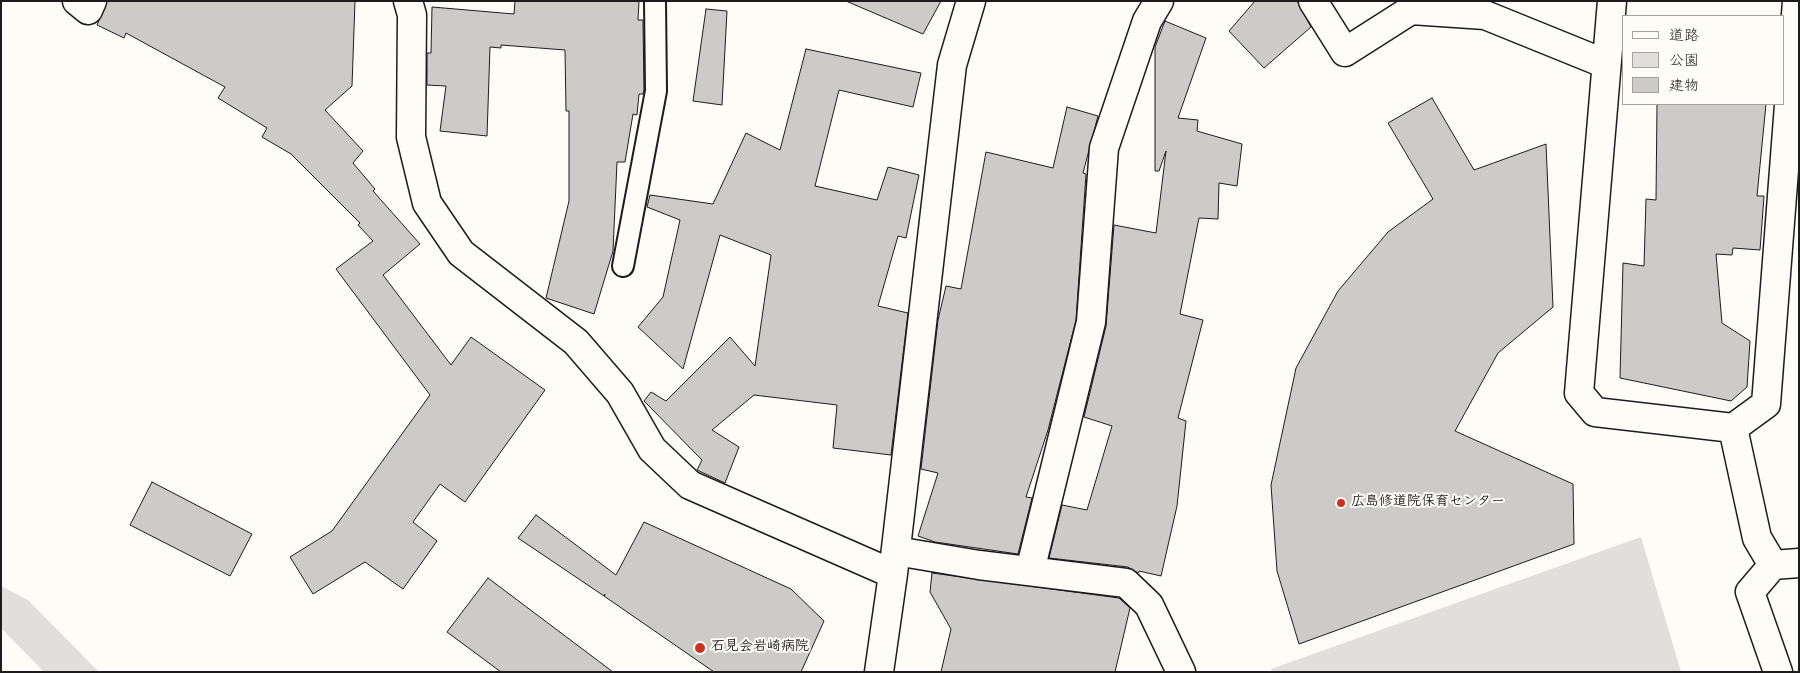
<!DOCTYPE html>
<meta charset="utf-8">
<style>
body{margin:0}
#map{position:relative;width:1800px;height:673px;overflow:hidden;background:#fdfcf7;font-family:"Gochi Hand","Klee One",sans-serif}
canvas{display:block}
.frame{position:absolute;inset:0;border:2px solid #1c1c1c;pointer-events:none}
.legend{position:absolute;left:1622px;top:15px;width:162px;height:90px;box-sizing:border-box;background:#fdfcf7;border:1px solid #a3a29f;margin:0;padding:6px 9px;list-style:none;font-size:15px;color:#1c1c1c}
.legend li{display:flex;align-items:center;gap:10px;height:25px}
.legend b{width:25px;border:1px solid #a3a29f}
</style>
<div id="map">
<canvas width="1800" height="673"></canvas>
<div class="frame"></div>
<ul class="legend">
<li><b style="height:6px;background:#fdfcf7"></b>道路</li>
<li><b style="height:14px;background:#e0dfdb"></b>公園</li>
<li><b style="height:14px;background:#cccbc8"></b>建物</li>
</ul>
</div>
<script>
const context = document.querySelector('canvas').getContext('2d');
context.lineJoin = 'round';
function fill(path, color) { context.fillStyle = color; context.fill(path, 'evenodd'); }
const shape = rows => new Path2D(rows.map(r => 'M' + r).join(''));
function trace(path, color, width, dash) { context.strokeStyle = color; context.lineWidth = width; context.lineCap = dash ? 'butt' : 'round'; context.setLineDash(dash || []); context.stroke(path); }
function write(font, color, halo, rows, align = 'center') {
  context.font = font + ' "Gochi Hand","Klee One",sans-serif'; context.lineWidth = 4; context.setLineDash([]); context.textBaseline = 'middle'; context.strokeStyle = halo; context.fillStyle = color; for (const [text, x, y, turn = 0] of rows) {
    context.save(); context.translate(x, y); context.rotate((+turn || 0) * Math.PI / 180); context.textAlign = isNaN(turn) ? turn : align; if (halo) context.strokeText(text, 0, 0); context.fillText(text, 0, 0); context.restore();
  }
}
const green = shape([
 [1641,537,1681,672,1272,672,1271,669],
 [1,586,28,600,99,672,44,672,1,628]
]);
const building = shape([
 [107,1,355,1,352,86,325,110,363,151,353,163,375,189,373,191,420,244,383,275,451,365,471,337,545,390,465,502,440,484,413,522,437,541,403,589,365,562,313,594,290,557,332,531,430,395,336,269,373,241,358,225,360,223,291,154,262,137,267,128,218,98,225,87,126,33,124,38,97,25,107,1],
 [515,1,639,1,638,20,643,20,644,90,643,94,639,94,637,115,633,114,625,162,617,162,613,251,594,314,546,298,569,201,569,111,566,111,565,50,501,45,501,48,490,47,487,136,440,131,446,86,427,85,427,53,431,53,432,7,514,14,515,1],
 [846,1,941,1,923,34,846,1],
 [1255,1,1297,1,1311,27,1264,68,1229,31,1255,1],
 [706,9,727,11,722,105,693,101,706,9],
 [1165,21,1206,38,1178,118,1198,120,1197,131,1242,144,1237,186,1219,183,1218,219,1199,218,1180,314,1203,320,1178,418,1186,421,1177,506,1161,576,1139,571,1138,573,1128,567,1049,558,1062,505,1087,510,1112,426,1084,417,1106,326,1114,225,1156,233,1166,151,1159,171,1155,171,1155,47,1165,21],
 [806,49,921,73,913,107,839,90,815,186,877,200,888,167,919,175,906,238,898,236,878,306,908,313,891,455,833,448,837,405,754,395,712,430,739,447,725,483,697,470,702,460,644,401,651,392,666,401,730,337,755,366,771,255,720,235,683,369,638,327,663,297,680,220,647,207,650,195,713,204,746,133,780,150,806,49],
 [1432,98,1474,170,1546,144,1553,307,1498,353,1455,431,1573,484,1574,544,1299,644,1277,571,1271,485,1296,368,1338,291,1388,232,1433,199,1388,123,1432,98],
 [1657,104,1766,104,1757,196,1764,196,1760,250,1733,248,1732,255,1716,254,1722,323,1750,341,1747,387,1731,401,1620,378,1623,263,1644,266,1646,199,1656,200,1657,104],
 [1067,107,1098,116,1083,173,1086,174,1076,320,1048,430,1026,497,1032,498,1018,554,935,542,918,536,938,473,921,469,938,320,946,286,961,289,986,152,1053,168,1067,107],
 [152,482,252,534,230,576,130,525,152,482],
 [536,515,616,575,644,522,791,589,824,621,801,672,714,672,604,596,605,594,604,596,518,538,536,515],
 [932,573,1119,598,1130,608,1115,672,941,672,951,629,930,592,932,573],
 [488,578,613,672,501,672,447,632,488,578]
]);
const lane = shape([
 [623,266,656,91,655,1]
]);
const street = shape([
 [77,1,88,10,92,1],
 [408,1,412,15,411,137,427,203,461,253,576,342,620,393,652,449,690,485,893,574],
 [1313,1,1345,52,1411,10,1485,15,1606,64],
 [1612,1,1579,393,1595,412,1733,428,1766,404,1797,1],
 [1733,428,1757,538,1773,565,1799,563],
 [896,551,979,565,1126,583,1149,605,1181,672],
 [1773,565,1750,592,1778,672],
 [1030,571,1091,322,1104,148,1147,21,1159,1],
 [879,672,893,574,952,65,971,1]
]);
const markers = [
 [1341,503,5,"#c8321e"],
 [700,648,6,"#c8321e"]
];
const poiNames = [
 ["広島修道院保育センター",1351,503],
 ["石見会岩崎病院",711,648]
];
fill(green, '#e0dfdb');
fill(building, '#cccbc8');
trace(building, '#1c1c1c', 1);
trace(lane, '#1c1c1c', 24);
trace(street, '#1c1c1c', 31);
trace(lane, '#fdfcf7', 20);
trace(street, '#fdfcf7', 28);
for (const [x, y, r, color] of markers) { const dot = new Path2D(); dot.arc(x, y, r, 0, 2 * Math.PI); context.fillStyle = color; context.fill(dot); trace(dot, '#fdfcf7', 2); }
write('bold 14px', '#1c1c1c', '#fdfcf7', poiNames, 'left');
</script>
